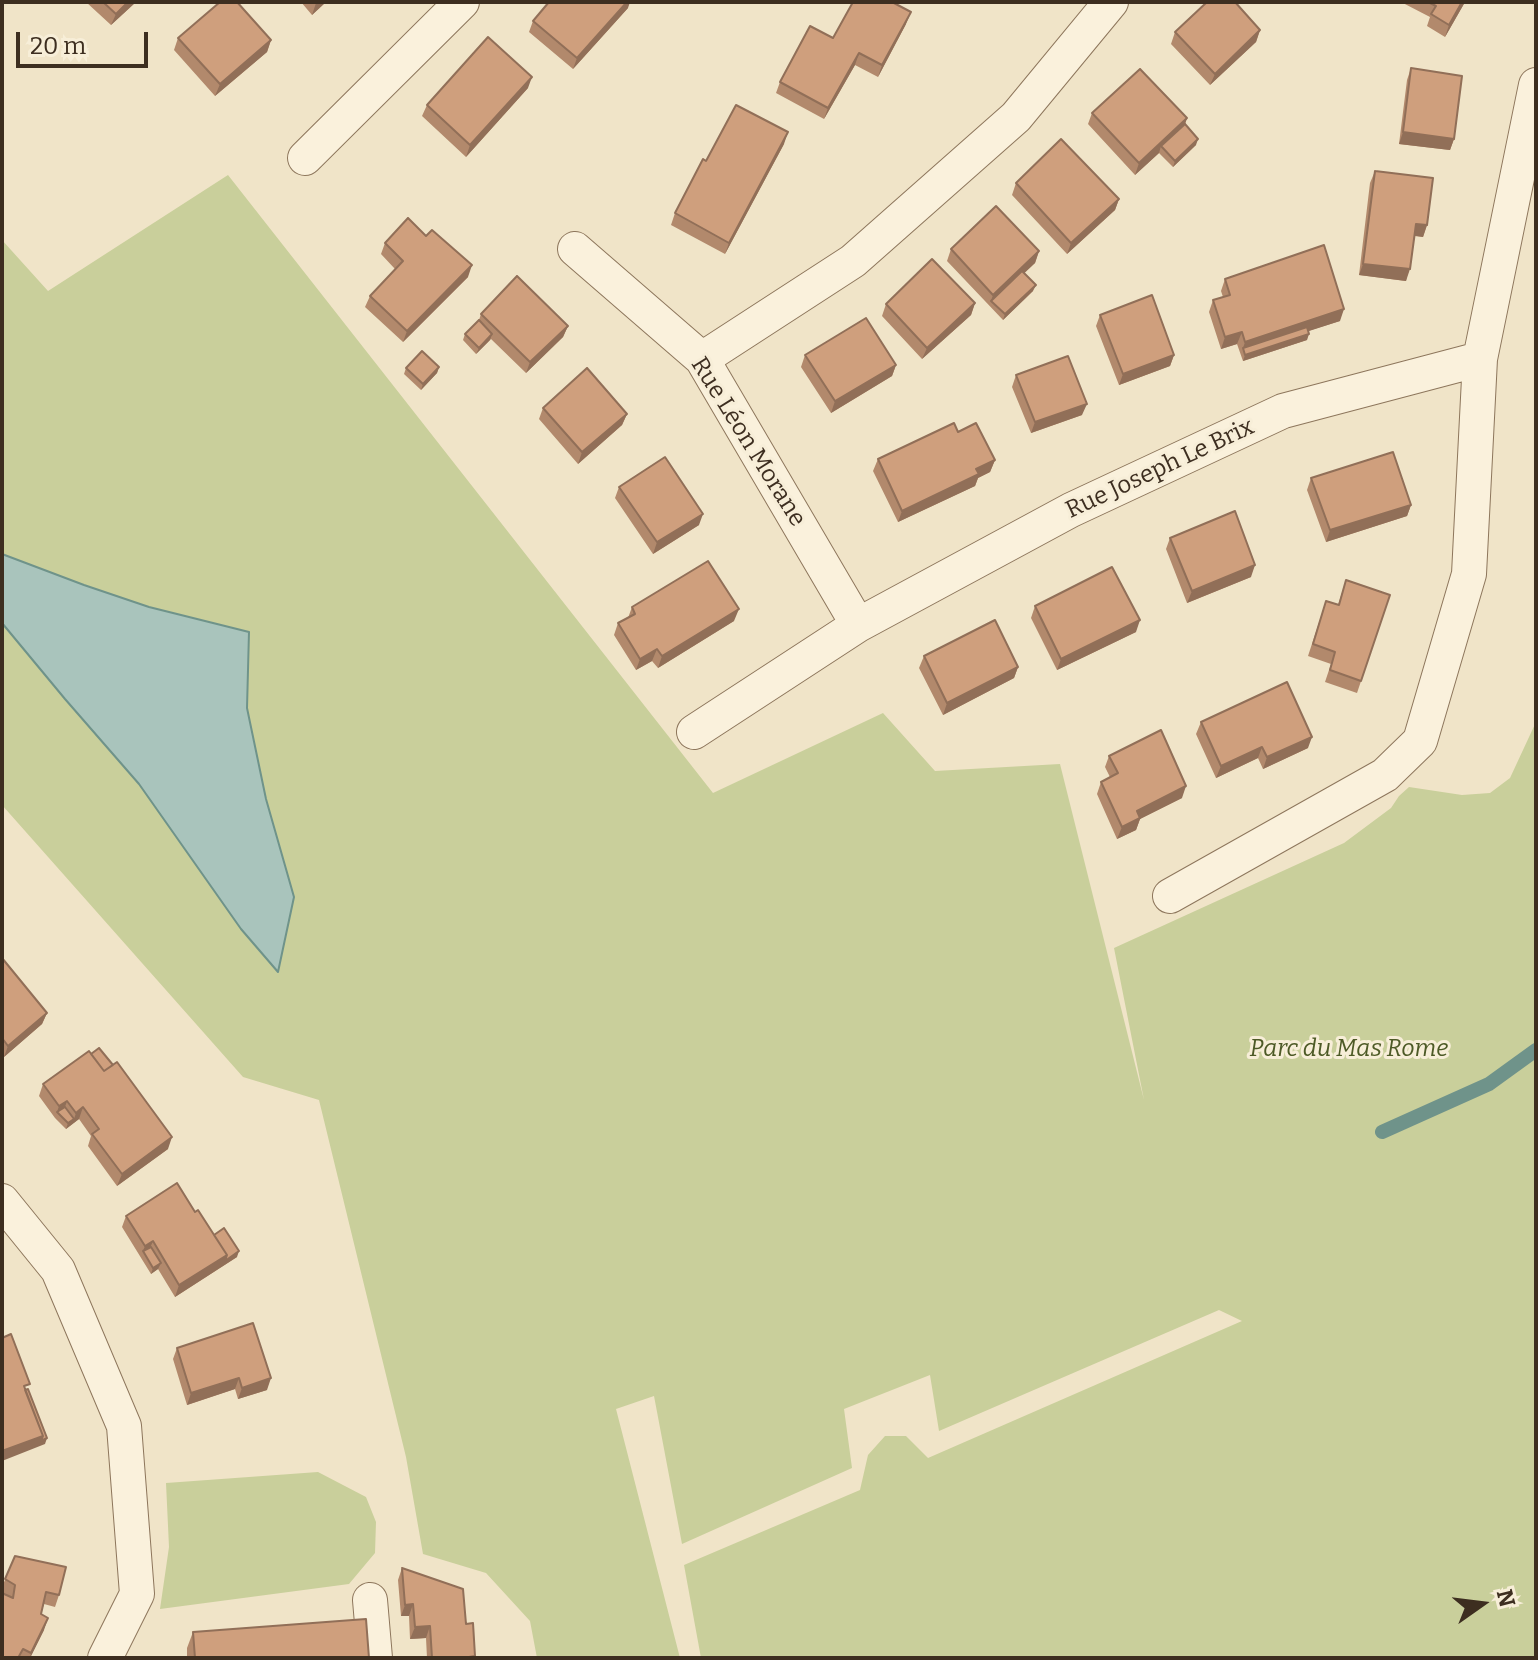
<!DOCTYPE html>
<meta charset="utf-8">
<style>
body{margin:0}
#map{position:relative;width:1538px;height:1660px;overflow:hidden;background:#f0e4c8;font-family:Bitter,serif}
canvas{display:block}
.frame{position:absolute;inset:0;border:4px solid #3d2e20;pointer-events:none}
.north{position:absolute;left:1442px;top:1564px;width:80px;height:80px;-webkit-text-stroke:6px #f7eed8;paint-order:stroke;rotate:76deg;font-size:22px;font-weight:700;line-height:32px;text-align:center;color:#3d2e20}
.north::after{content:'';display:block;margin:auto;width:28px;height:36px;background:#3d2e20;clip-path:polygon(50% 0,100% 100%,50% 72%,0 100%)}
.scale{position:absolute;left:16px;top:32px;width:132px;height:36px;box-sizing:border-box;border:4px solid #3d2e20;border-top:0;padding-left:10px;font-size:24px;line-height:28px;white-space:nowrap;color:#3d2e20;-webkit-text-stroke:6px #f7eed8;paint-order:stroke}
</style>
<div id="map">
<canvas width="1538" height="1660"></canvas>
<div class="frame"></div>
<div class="north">N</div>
<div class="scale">20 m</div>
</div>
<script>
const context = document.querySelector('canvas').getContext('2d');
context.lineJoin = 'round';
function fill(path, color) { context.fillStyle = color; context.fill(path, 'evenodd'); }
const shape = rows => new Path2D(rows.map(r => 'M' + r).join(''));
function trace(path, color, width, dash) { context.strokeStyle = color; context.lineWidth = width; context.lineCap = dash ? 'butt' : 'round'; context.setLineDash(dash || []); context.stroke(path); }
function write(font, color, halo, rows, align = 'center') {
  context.font = font + ' Bitter,serif'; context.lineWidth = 6; context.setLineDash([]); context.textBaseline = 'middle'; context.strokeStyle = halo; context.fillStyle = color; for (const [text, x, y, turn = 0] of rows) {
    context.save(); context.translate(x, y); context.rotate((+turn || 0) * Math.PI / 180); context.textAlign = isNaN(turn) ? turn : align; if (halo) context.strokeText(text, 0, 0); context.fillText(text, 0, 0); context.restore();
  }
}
const green = shape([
 [228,175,713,793,883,713,935,771,1060,764,1144,1100,1114,948,1344,843,1391,808,1399,796,1409,787,1462,795,1490,793,1510,778,1536,722,1536,1658,701,1658,684,1565,860,1490,868,1455,885,1436,906,1436,928,1458,1242,1321,1219,1310,939,1431,930,1375,844,1409,852,1468,682,1544,654,1396,616,1409,680,1658,537,1658,530,1621,486,1573,423,1554,406,1457,319,1100,243,1077,2,805,2,240,48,291],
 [318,1472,366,1497,376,1522,375,1553,349,1584,160,1609,169,1547,166,1483]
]);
const water = shape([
 [2,554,84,585,149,607,249,632,247,708,266,799,294,897,278,972,241,929,139,784,65,699,2,623,2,554]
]);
const stream = shape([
 [1382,1132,1489,1084,1536,1050]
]);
const minor = shape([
 [305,158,462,2],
 [575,249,702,359,858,625],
 [702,359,853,261,1016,117,1111,2],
 [694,732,858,625,1071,510,1283,411,1480,359],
 [1170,896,1385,775,1420,741,1469,574,1480,359,1536,85],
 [2,1201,58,1270,124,1426,137,1594,105,1658],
 [370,1600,375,1658]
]);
const wall = shape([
 [86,2,136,2,111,25],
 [301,2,326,2,312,15],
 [1401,2,1465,2,1445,37,1427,26,1430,17],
 [628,8,573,69,529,32,533,21],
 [906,24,878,77,855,65,824,119,776,93,780,82,833,38],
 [1260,30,1256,42,1210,85,1171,44,1175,32],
 [178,38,271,40,267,52,215,96,174,50],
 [1411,68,1454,139,1450,150,1399,144,1407,80],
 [528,88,466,157,422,116,427,105],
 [1092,113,1187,118,1185,124,1196,145,1173,167,1159,153,1135,175,1088,124],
 [784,144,725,254,671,225,675,213,706,161],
 [1375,171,1427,225,1423,237,1414,236,1406,281,1359,275,1370,183],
 [1016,183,1119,199,1115,210,1067,254,1012,195],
 [426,236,468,277,403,342,365,307,370,296,395,269,381,254,385,243],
 [951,249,1039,251,1035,263,1024,273,1033,291,1003,320,947,261],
 [1225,279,1340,321,1308,331,1307,340,1243,361,1237,344,1221,349,1209,312,1213,300,1223,297,1221,291],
 [975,303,971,315,922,359,882,316,886,304],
 [481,314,568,326,563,337,526,373,491,339,476,354,463,340,465,334,479,320],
 [1100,315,1174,355,1170,366,1119,385,1096,326],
 [805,355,896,365,892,376,831,413,801,367],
 [439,367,437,373,421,390,404,374,406,368],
 [1016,375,1082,415,1031,433,1012,387],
 [543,408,627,414,622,425,578,464,539,419],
 [958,432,995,460,990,472,978,478,975,486,898,522,873,471,878,459],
 [1311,478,1411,505,1407,516,1326,542,1307,490],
 [619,487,699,525,653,554,615,498],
 [1170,538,1251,577,1187,603,1166,549],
 [1346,580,1390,595,1357,693,1325,682,1331,664,1308,656,1326,601,1338,605],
 [1035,606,1136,632,1057,670,1031,618],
 [632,607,734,621,658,668,652,661,636,670,614,635,618,623,628,618],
 [924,656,1018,667,1014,678,943,715,919,668],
 [1201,722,1308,748,1263,769,1258,758,1216,778,1196,734],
 [1109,756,1182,798,1140,819,1136,830,1117,839,1097,794,1101,782,1110,777,1105,767],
 [2,958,47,1013,42,1024,4,1057,2,1055],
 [43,1084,168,1149,117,1186,88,1146,91,1136,79,1119,66,1129,55,1118,39,1096],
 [195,1212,214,1235,237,1257,175,1297,158,1269,151,1274,122,1227,126,1216],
 [177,1348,267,1390,238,1399,235,1389,187,1405,173,1359],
 [15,1556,59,1595,55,1607,44,1604,41,1614,44,1630,30,1658,2,1658,11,1597,2,1592,2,1587],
 [402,1568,466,1624,475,1658,427,1658,426,1638,410,1639,409,1616,401,1616,398,1580],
 [193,1632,369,1658,187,1658,187,1648]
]);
const shadedWall = shape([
 [128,2,136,2,111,25,116,14],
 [318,2,326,2,312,15,316,3],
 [627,2,630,2,628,8,573,69,577,58],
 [1462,2,1465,2,1445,37,1449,25],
 [911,12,906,24,878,77,882,65],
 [1260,30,1256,42,1210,85,1215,74],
 [271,40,267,52,215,96,220,84],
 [859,53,855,65,824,119,828,108],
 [532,77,528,88,466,157,470,145],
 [1187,118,1183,130,1161,146,1159,153,1135,175,1139,163],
 [788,132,784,144,725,254,729,243],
 [1403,132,1454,139,1450,150,1399,144],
 [1198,139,1196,145,1173,167,1175,161],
 [1119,199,1115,210,1067,254,1071,243],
 [1416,224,1427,225,1423,237,1411,235],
 [1039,251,1035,263,993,303,991,301,993,295],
 [1363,264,1410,269,1406,281,1359,275],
 [472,265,468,277,403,342,407,331],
 [1036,285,1033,291,1003,320,1005,314],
 [975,303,971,315,922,359,927,348],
 [1344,309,1340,321,1244,352,1243,348,1245,342],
 [568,326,563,337,526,373,530,362],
 [1242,332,1237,344,1221,349,1225,337],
 [492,334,490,340,476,354,479,348],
 [1309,334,1307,340,1243,361,1245,355],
 [1174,355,1170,366,1119,385,1123,374],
 [896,365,892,376,831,413,835,401],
 [439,367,437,373,421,390,423,384],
 [1087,404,1082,415,1031,433,1035,422],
 [627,414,622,425,578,464,582,452],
 [995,460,990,472,978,478,975,486,898,522,902,511,976,469],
 [1411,505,1407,516,1326,542,1330,530],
 [703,514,699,525,653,554,657,542],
 [1255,565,1251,577,1187,603,1192,591],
 [739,609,734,621,658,668,662,656],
 [1140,620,1136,632,1057,670,1061,659],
 [657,649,652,661,636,670,640,659],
 [1018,667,1014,678,943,715,947,703],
 [1312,737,1308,748,1263,769,1267,757],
 [1262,747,1258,758,1216,778,1221,766],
 [1186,786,1182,798,1140,819,1136,830,1117,839,1122,827,1137,811],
 [47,1013,42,1024,4,1057,8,1046],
 [67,1101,63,1113,57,1112,59,1106],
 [83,1107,79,1119,66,1129,68,1123,74,1119,76,1113],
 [172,1137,168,1149,117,1186,122,1174],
 [153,1241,148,1253,143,1251,145,1246],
 [239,1251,237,1257,175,1297,179,1285,227,1255],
 [161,1263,158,1269,151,1274,153,1268],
 [239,1378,235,1389,187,1405,191,1393],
 [271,1378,267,1390,238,1399,242,1388],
 [43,1436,47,1438,45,1444,2,1461,2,1451],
 [413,1604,409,1616,401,1616,405,1605],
 [48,1618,44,1630,30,1658,31,1653],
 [430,1626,426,1638,410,1639,415,1627]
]);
const building = shape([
 [103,2,128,2,116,14,103,2],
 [220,2,237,2,271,40,220,84,178,38,220,2],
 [549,2,627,2,577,58,533,21,549,2],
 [853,2,892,2,911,12,882,65,859,53,828,108,780,82,810,26,833,38,853,2],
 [1207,2,1235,2,1260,30,1215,74,1175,32,1207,2],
 [1428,2,1462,2,1449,25,1431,14,1436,6,1428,2],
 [488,37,532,77,470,145,427,105,488,37],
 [1411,68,1462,76,1454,139,1403,132,1411,68],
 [1140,69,1187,118,1139,163,1092,113,1140,69],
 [736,105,788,132,729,243,675,213,703,159,706,161,736,105],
 [1185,124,1198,139,1175,161,1161,146,1185,124],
 [1061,139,1119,199,1071,243,1016,183,1061,139],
 [1375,171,1433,178,1427,225,1416,224,1410,269,1363,264,1375,171],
 [996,206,1039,251,993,295,951,249,996,206],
 [408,218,426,236,432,230,472,265,407,331,370,296,403,261,385,243,408,218],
 [1324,245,1344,309,1245,342,1242,332,1225,337,1213,300,1230,295,1225,279,1324,245],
 [932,259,975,303,927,348,886,304,932,259],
 [1022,271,1036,285,1005,314,991,301,1022,271],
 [517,276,568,326,530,362,481,314,517,276],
 [1152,295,1174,355,1123,374,1100,315,1152,295],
 [866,318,896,365,835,401,805,355,866,318],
 [479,320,492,334,479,348,465,334,479,320],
 [1307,327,1309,334,1245,355,1243,348,1307,327],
 [422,351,439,367,423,384,406,368,422,351],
 [1068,356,1087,404,1035,422,1016,375,1068,356],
 [587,368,627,414,582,452,543,408,587,368],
 [954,423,958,432,976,423,995,460,976,469,979,474,902,511,878,459,954,423],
 [1393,452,1411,505,1330,530,1311,478,1393,452],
 [665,457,703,514,657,542,619,487,665,457],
 [1235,511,1255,565,1192,591,1170,538,1235,511],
 [708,561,739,609,662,656,657,649,640,659,618,623,635,614,632,607,708,561],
 [1112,567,1140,620,1061,659,1035,606,1112,567],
 [1346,580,1390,595,1361,681,1330,670,1335,652,1313,644,1326,601,1339,605,1346,580],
 [995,620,1018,667,947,703,924,656,995,620],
 [1287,682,1312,737,1267,757,1262,747,1221,766,1201,722,1287,682],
 [1161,730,1186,786,1137,811,1140,818,1122,827,1101,782,1118,773,1109,756,1161,730],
 [2,958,47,1013,8,1046,2,1038,2,958],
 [99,1048,113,1065,104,1071,91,1054,99,1048],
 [89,1051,104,1071,117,1062,172,1137,122,1174,92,1134,99,1129,83,1107,76,1113,67,1101,59,1106,43,1084,89,1051],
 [65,1107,74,1119,68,1123,57,1112,65,1107],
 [177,1183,195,1212,198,1210,227,1255,179,1285,153,1241,145,1246,126,1216,177,1183],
 [224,1228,239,1251,225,1261,227,1255,214,1235,224,1228],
 [151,1247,161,1263,153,1268,143,1251,151,1247],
 [253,1323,271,1378,242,1388,239,1378,191,1393,177,1348,253,1323],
 [11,1334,30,1384,24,1386,43,1436,2,1451,2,1338,11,1334],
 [28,1389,47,1438,41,1441,43,1436,25,1390,28,1389],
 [15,1556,66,1567,59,1595,46,1592,41,1614,48,1618,31,1653,23,1649,18,1658,2,1658,2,1593,13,1598,15,1585,5,1579,15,1556],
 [402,1568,463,1589,466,1624,473,1623,475,1656,469,1657,469,1658,432,1658,430,1626,415,1627,413,1604,405,1605,402,1568],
 [366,1619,369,1658,195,1658,193,1632,366,1619]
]);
const streetNames = [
 ["Rue Léon Morane",748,442,58],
 ["Rue Joseph Le Brix",1160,469,-25]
];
const parkNames = [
 ["Parc du Mas Rome",1349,1049]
];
fill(green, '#c9cf9b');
fill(water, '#a9c4bc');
trace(water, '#6f938a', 2);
trace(stream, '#6f938a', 14);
trace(minor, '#8d765c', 36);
trace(minor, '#faf1dc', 34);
fill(wall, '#b2896c');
fill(shadedWall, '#916f58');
fill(building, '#cf9f7d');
trace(building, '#916f58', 2);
write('24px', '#3d2e20', '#f7eed8', streetNames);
write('italic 24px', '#4d5a26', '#f7eed8', parkNames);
</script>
